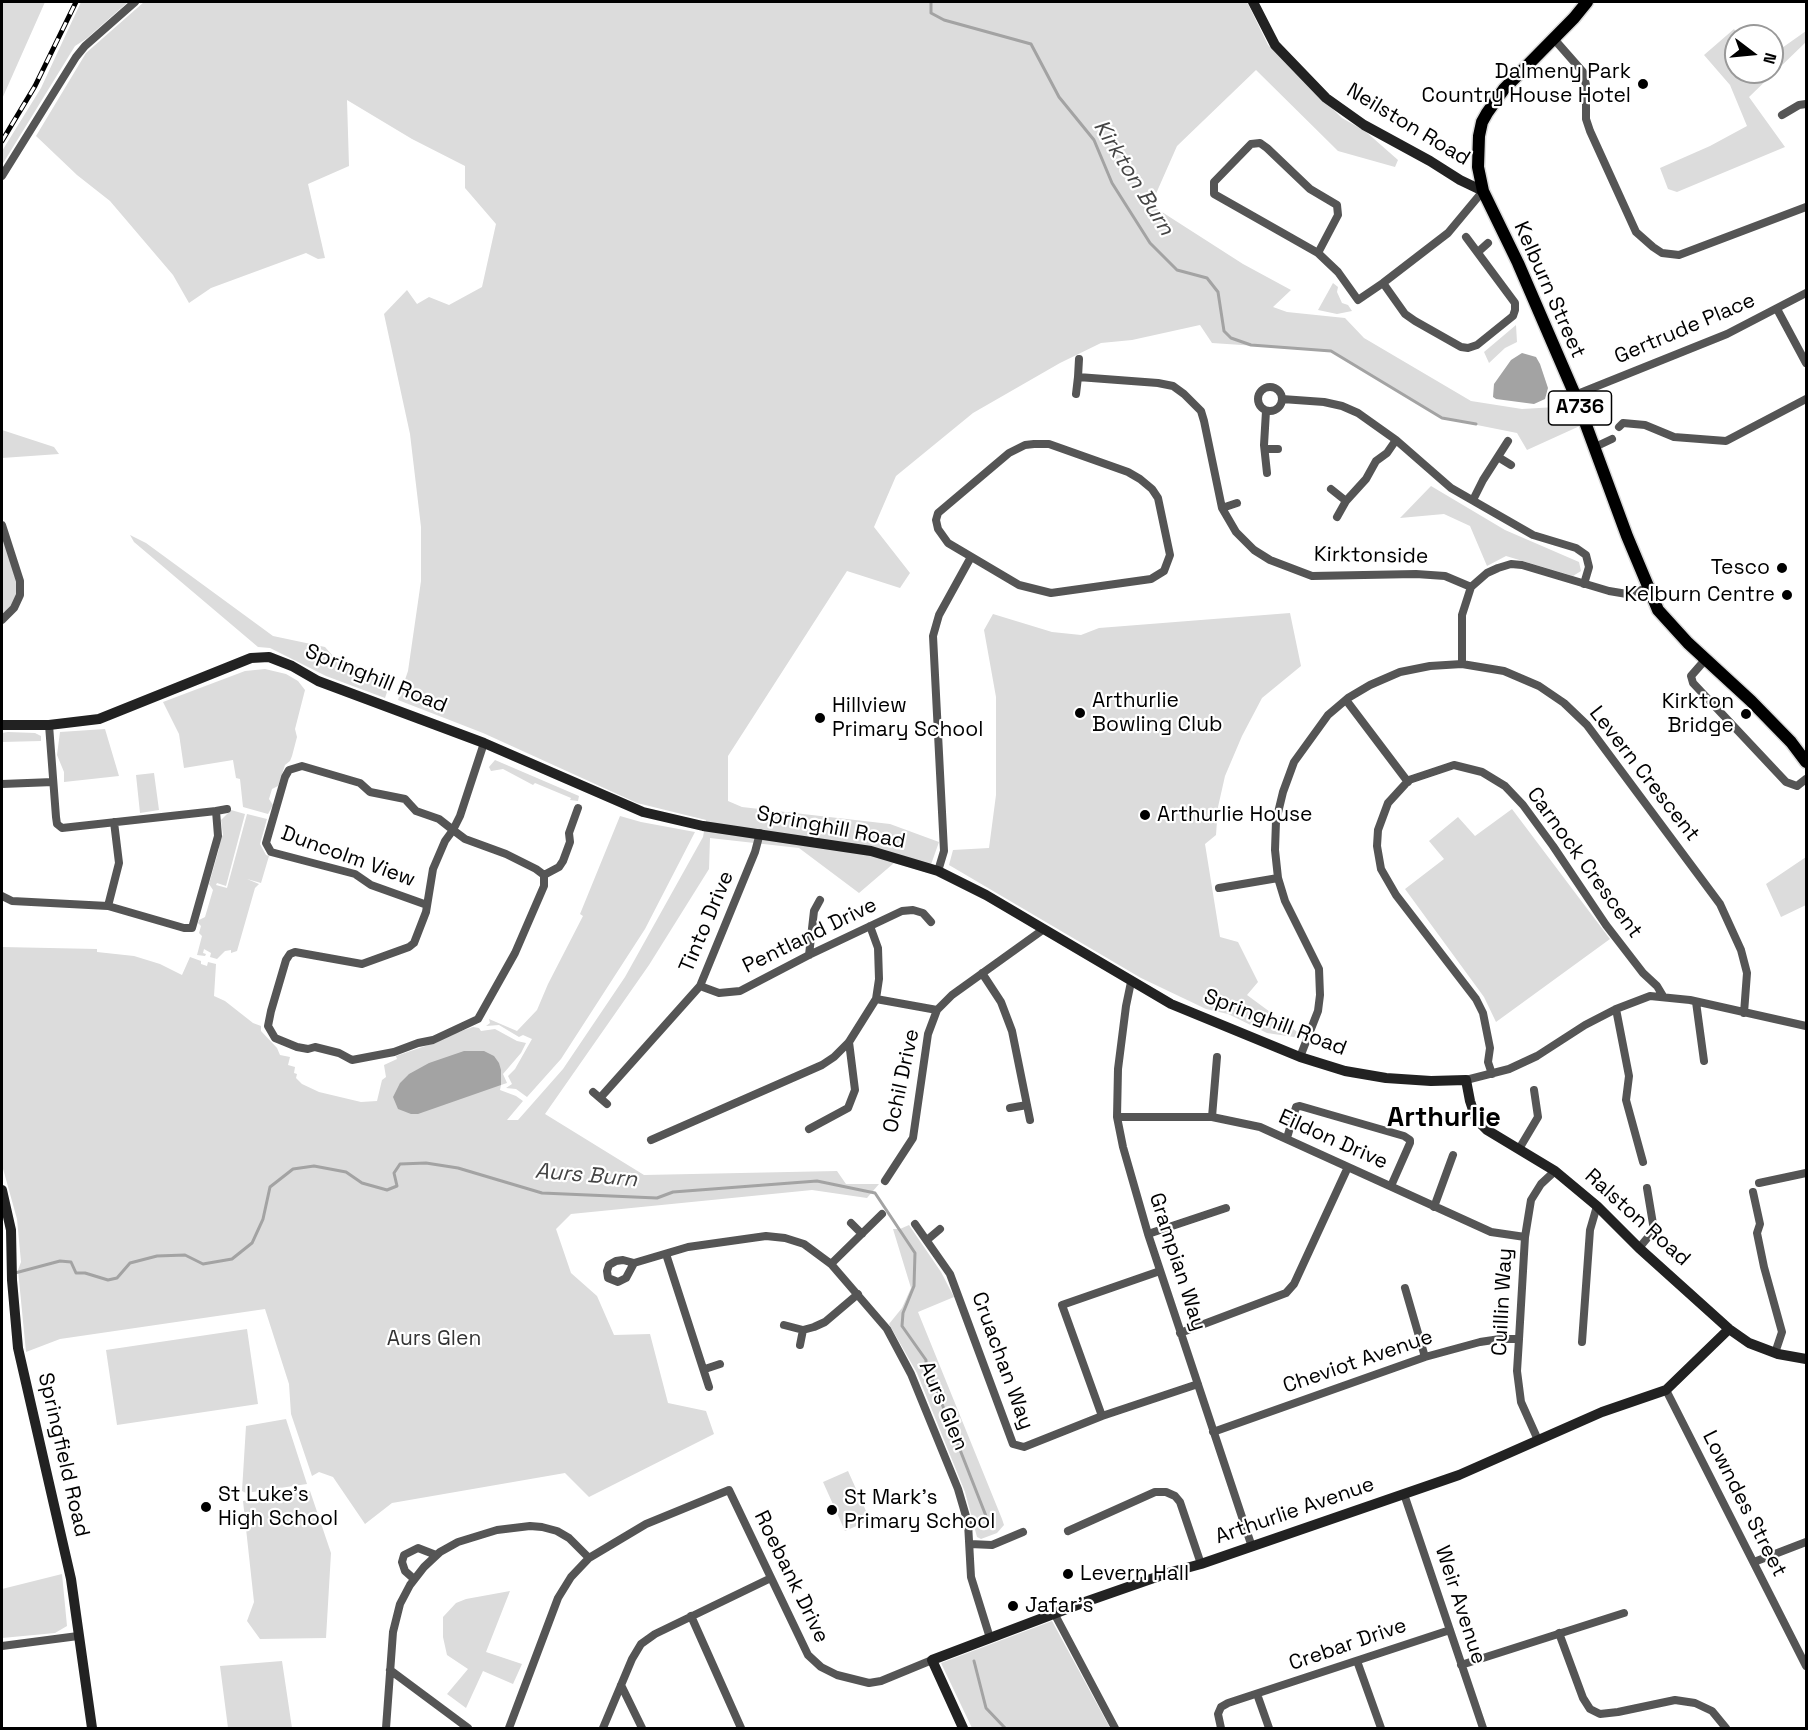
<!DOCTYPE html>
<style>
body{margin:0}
#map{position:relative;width:1808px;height:1730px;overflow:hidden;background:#fff;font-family:"Space Grotesk",sans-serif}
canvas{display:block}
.frame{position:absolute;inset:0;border:3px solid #000;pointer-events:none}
.north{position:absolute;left:1724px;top:24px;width:60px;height:60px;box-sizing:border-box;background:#fff;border:2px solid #999;border-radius:50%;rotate:106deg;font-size:16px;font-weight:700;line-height:24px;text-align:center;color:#000}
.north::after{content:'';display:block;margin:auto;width:21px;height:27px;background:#000;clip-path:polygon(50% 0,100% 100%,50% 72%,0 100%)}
</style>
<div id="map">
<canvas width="1808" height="1730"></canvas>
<div class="frame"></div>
<div class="north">N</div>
</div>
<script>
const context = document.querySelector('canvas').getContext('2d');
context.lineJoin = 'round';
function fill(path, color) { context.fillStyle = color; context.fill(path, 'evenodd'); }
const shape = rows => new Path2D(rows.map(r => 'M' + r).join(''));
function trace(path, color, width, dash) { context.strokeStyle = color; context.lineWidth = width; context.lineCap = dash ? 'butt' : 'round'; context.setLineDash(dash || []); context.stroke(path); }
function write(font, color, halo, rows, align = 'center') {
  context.font = font + ' "Space Grotesk",sans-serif'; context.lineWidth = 4.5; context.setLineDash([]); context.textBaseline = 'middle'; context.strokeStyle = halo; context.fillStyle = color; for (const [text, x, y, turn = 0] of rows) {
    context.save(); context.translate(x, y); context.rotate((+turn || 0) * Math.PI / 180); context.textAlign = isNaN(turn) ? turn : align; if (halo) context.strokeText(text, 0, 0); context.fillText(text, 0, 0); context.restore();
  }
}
const green = shape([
 [2,2,45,2,2,99],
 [81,2,128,2,86,39,75,46,2,165,2,151,41,88],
 [144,2,1247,2,1268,45,1342,118,1365,131,1398,160,1395,167,1338,151,1256,70,1177,146,1151,205,1243,264,1291,290,1273,307,1287,312,1345,318,1364,338,1471,401,1522,409,1573,406,1582,425,1527,450,1517,433,1442,418,1331,351,1212,343,1200,325,1132,340,1101,343,1060,363,973,413,896,476,874,527,910,573,900,588,847,571,728,756,728,801,742,807,890,824,939,842,928,873,894,863,859,893,799,848,710,838,709,869,649,965,545,1114,644,1175,837,1171,846,1184,879,1184,867,1198,812,1190,571,1214,556,1229,571,1273,597,1296,614,1335,650,1334,668,1403,706,1411,714,1434,589,1497,565,1473,392,1503,365,1524,333,1477,319,1472,312,1476,291,1414,289,1384,265,1309,60,1339,26,1352,18,1270,21,1262,17,1219,2,1165,2,947,97,949,97,952,134,956,160,964,182,975,190,957,201,961,201,964,207,966,208,962,216,964,214,996,225,1001,253,1023,261,1026,261,1031,277,1048,280,1055,290,1057,288,1065,295,1067,294,1073,297,1074,296,1078,302,1084,319,1092,361,1102,377,1101,382,1080,386,1077,384,1065,397,1059,396,1056,437,1042,444,1037,473,1027,479,1028,481,1031,495,1029,517,1041,526,1043,521,1053,503,1074,507,1083,501,1085,500,1090,516,1096,523,1101,507,1120,518,1120,563,1069,625,977,703,837,706,820,637,803,483,733,398,700,408,671,421,581,421,527,410,434,384,314,407,290,417,304,429,297,449,305,482,287,496,224,465,188,465,166,412,139,347,100,349,166,308,184,325,258,318,259,306,253,211,288,189,303,173,275,110,201,77,175,36,136,86,53],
 [1734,29,1739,36,1736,36,1736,72,1772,72,1772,55,1806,31,1806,42,1749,97,1785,147,1677,192,1668,189,1660,168,1710,146,1747,126,1730,85,1704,55],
 [1333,283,1338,287,1337,292,1342,303,1348,305,1352,311,1337,314,1318,310],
 [1516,325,1517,342,1505,348,1489,363,1484,352],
 [2,430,54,447,59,454,2,458],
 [1431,486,1505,530,1579,562,1581,571,1573,576,1506,556,1487,566,1470,526,1444,514,1400,518],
 [2,535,16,574,18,590,14,604,2,616],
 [130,535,146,543,273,636,325,647,333,656,391,680,385,698,326,676,270,648,258,647,134,542],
 [1290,613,1301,666,1262,698,1242,736,1225,776,1218,807,1216,835,1205,844,1220,937,1238,942,1258,982,1247,995,1300,1034,1294,1037,1267,1033,1228,1014,1206,1009,1141,978,949,865,953,850,989,848,996,795,996,697,984,630,993,614,1052,632,1081,635,1099,628],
 [265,669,286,674,298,681,305,690,295,729,297,737,292,756,290,761,285,765,278,786,272,789,269,799,273,805,268,814,243,807,240,779,236,778,233,760,184,768,179,734,163,702,245,671],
 [105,729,119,776,64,782,64,772,57,755,60,732],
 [8,732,35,733,41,736,41,741,2,742,2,733],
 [495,760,579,796,578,801,570,800,571,798,535,783,533,785,503,769,491,771,489,767],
 [154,773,159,810,140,813,136,775],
 [1512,809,1610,939,1496,1022,1484,997,1405,889,1444,859,1429,841,1458,817,1475,836],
 [231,810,245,814,226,886,217,883,216,885,227,888,247,814,267,819,260,844,266,855,269,856,261,883,247,879,259,884,255,888,237,951,231,953,231,950,225,951,217,959,210,957,211,953,204,949,203,953,206,954,205,956,197,955,202,936,199,933,201,926,198,923,199,920,205,917,213,890,209,884,219,849,217,844,219,839,223,835,221,820],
 [620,816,641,822,695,832,645,929,561,1059,527,1097,516,1089,506,1088,512,1084,508,1076,515,1069,532,1039,523,1035,519,1037,499,1025,486,1026,490,1023,489,1019,517,1031,537,1010,548,984,583,916,580,914],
 [1806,857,1806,905,1781,917,1766,884],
 [909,1225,941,1272,954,1297,918,1312,1002,1519,1004,1525,997,1533,981,1539,977,1537,965,1492,917,1373,889,1324,902,1308,911,1288,893,1229,900,1229],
 [247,1329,258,1404,117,1425,106,1350],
 [286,1419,307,1484,246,1493,242,1491,246,1426],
 [848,1471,870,1520,845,1531,823,1482],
 [310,1491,331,1553,326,1638,260,1639,247,1621,254,1602,243,1501],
 [62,1574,67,1626,55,1633,2,1638,2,1589],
 [510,1591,486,1652,522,1664,513,1684,483,1671,466,1708,447,1694,468,1669,447,1655,443,1637,443,1617,456,1603,466,1599],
 [1052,1621,1110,1728,972,1728,941,1663],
 [282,1661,292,1728,228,1728,220,1666]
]);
const water = shape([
 [1522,353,1536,357,1540,364,1548,388,1545,399,1534,404,1496,399,1493,397,1494,384,1511,360],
 [464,1051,484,1051,494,1056,499,1063,501,1070,501,1085,418,1114,411,1114,398,1109,393,1097,400,1083,409,1074,429,1063]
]);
const stream = shape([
 [931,2,931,13,944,20,1031,44,1059,97,1094,140,1112,183,1150,243,1177,270,1207,278,1218,292,1224,331,1231,338,1251,345,1331,351,1442,418,1476,424],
 [15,1273,60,1261,71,1262,76,1273,85,1273,108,1280,117,1278,130,1263,157,1256,185,1255,203,1264,232,1259,252,1243,263,1219,270,1187,293,1169,314,1166,346,1172,362,1183,387,1190,397,1186,394,1173,400,1164,426,1163,458,1168,542,1193,657,1198,673,1192,817,1181,875,1193,915,1253,914,1286,903,1313,902,1326,926,1360,926,1370,933,1381,986,1516],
 [974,1661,986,1708,1005,1728]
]);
const street = shape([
 [1554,39,1583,72,1586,85,1586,119,1590,131,1636,232,1653,247,1662,253,1679,255,1806,207],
 [1782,115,1799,105,1806,104],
 [2,176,76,57,85,46,135,2],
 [1478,252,1488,243],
 [1318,253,1338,215,1337,205,1310,189,1267,148,1260,143,1251,144,1214,182,1214,194,1318,253,1338,272,1358,300,1383,283,1448,233,1483,191],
 [1383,283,1405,314,1415,321,1461,347,1468,348,1477,345,1513,316,1515,310,1515,303,1466,237],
 [1777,309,1806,363],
 [1078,377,1079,359],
 '1258 399a12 12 0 1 1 24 0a12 12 0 1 1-24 0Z',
 [1076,394,1078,377,1158,383,1173,386,1184,394,1201,411,1204,421,1222,508,1236,532,1254,550,1270,560,1312,576,1416,574,1445,576,1471,587],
 [1575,395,1727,334,1806,293],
 [1282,399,1324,402,1342,406,1358,413,1396,440,1451,488,1533,535,1576,548,1586,555,1589,567,1584,584],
 [1266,411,1264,445,1267,473],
 [1619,427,1623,423,1645,425,1674,437,1726,441,1806,399],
 [1034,444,1049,444,1128,472,1140,479,1152,489,1158,498,1170,555,1164,571,1151,579,1051,593,1019,585,948,543,938,529,936,520,938,513,1009,453,1025,445,1034,444],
 [1595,447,1612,439],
 [1265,449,1278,449],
 [1498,457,1511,465],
 [1331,489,1346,501],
 [1473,500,1483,480,1508,441],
 [1222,508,1237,503],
 [1337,517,1346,501,1366,479,1376,461,1387,453,1396,440],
 [2,525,20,581,20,595,14,608,2,620],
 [1705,660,1691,676,1693,683,1786,782,1797,786,1806,779],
 [1462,664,1462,615,1471,587,1487,573,1498,568,1511,564,1522,565,1609,591,1627,594,1648,588],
 [1346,700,1408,782],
 [2,784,53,782],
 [216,811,227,809],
 [938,871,944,851,933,636,939,615,971,557],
 [544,875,559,867,563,861,570,842,569,833,578,808],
 [1219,888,1278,878],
 [2,896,12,901,108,906,184,928,192,928,218,836,216,811,62,828,57,824,56,817,49,725],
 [427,905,371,885,355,874,271,852,266,843,285,777,289,770,302,766,360,783,370,792,405,799,416,811,439,819,453,830,465,839,506,854,536,869,544,875,544,886,515,953,478,1019,433,1040,418,1043,394,1052,352,1060,339,1053,315,1047,308,1049,297,1047,275,1038,268,1026,271,1011,286,960,290,954,295,952,362,964,409,947,414,943,426,912,433,869,445,841,453,830,460,816,484,743],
 [108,906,119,863,114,822],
 [809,955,814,911,820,900],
 [982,973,1001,1002,1012,1031,1030,1120],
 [1131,982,1126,1006,1118,1069,1117,1117,1123,1147,1148,1234,1252,1547],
 [700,986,719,993,740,991,809,955,902,911,913,910,923,913,931,922],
 [876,999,937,1010],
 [1696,1002,1704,1061],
 [1616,1009,1629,1076,1626,1100,1643,1162],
 [1300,1057,1318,1011,1320,995,1319,969,1285,901,1278,878,1275,850,1276,821,1283,792,1294,762,1328,715,1348,698,1370,685,1400,672,1430,666,1462,664,1504,671,1539,686,1564,703,1587,725,1720,904,1741,950,1747,973,1744,1013],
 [1492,1074,1488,1062,1490,1048,1483,1013,1476,999,1396,895,1381,869,1377,846,1378,830,1388,803,1409,780,1454,765,1482,772,1505,786,1523,805,1553,846,1606,925,1643,973,1657,986,1663,996],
 [1466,1080,1509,1069,1537,1056,1585,1025,1616,1009,1650,996,1690,1000,1806,1026],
 [593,1092,607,1104],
 [600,1098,700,986,755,852,760,833],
 [1010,1108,1027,1105],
 [1117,1117,1212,1117,1260,1127,1491,1232,1525,1237],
 [1212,1117,1217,1057],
 [809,1129,848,1108,855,1090,849,1042],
 [1287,1138,1296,1107,1300,1106,1404,1136,1410,1140,1410,1143,1391,1186],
 [651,1140,822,1065,834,1057,849,1042,876,999,879,979,878,948,870,926],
 [1519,1149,1538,1117,1534,1090],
 [885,1181,913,1138,928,1034,937,1010,952,995,1044,929],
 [1759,1183,1806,1173],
 [1753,1192,1760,1224,1757,1233,1764,1267,1782,1332,1775,1353],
 [1434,1207,1453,1155],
 [851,1223,862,1234],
 [915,1224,950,1274,1013,1444,1024,1447,1102,1416],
 [1148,1234,1226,1208],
 [927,1240,940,1229],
 [1639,1248,1654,1230,1647,1188],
 [666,1254,709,1387],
 [634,1263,623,1260,616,1261,609,1265,607,1271,608,1278,618,1282,626,1278,634,1263,688,1247,766,1236,785,1238,804,1244,831,1264,887,1329,911,1374,958,1489,968,1523,971,1577,990,1638],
 [831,1264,882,1214],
 [1160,1271,1062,1305,1102,1416,1198,1384],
 [1405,1288,1425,1357],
 [784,1325,803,1330,814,1327,825,1322,858,1294],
 [1180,1333,1286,1293,1294,1284,1348,1167],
 [1582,1342,1590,1230,1597,1206],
 [800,1345,803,1330],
 [705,1369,720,1364],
 [1666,1390,1806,1666],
 [1213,1432,1425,1357,1480,1342,1500,1339,1519,1339],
 [1538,1440,1521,1402,1517,1371,1519,1339,1525,1237,1531,1200,1541,1184,1555,1171],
 [1404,1494,1483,1728],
 [1068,1531,1155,1492,1166,1492,1175,1496,1180,1502,1201,1564],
 [970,1544,992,1545,1023,1532],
 [1754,1562,1806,1542],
 [414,1579,405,1571,402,1562,404,1555,418,1548,436,1555],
 [1054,1613,1115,1728],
 [691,1616,741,1728],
 [1559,1633,1583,1698,1590,1709,1600,1714,1618,1712,1675,1700,1695,1703,1712,1711,1726,1728],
 [2,1646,78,1636],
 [1357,1661,1381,1728],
 [1461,1665,1624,1613],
 [390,1670,468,1728],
 [621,1685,642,1728],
 [1257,1694,1269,1728],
 [386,1728,393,1632,400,1604,410,1585,424,1567,440,1552,458,1542,497,1530,530,1526,542,1527,557,1531,569,1538,589,1558],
 [509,1728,558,1598,571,1577,589,1558,646,1524,729,1490,808,1655,821,1667,837,1675,869,1683,881,1681,932,1660],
 [603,1728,632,1659,641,1644,655,1634,771,1578],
 [1221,1728,1218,1714,1221,1707,1228,1703,1450,1630]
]);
const secondary = shape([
 [1253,2,1275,45,1326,98,1364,125,1430,161,1460,180,1483,191],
 [2,725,49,725,99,719,251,658,269,657,292,666,318,681,484,743,643,812,703,826,871,851,938,871,986,895,1171,1004,1300,1057,1345,1071,1386,1078,1431,1081,1466,1080,1470,1101,1476,1119,1487,1130,1555,1171,1597,1206,1639,1248,1729,1329,1749,1343,1778,1354,1806,1359],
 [2,1190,11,1230,12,1280,18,1348,71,1579,92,1728],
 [963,1728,932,1660,1085,1602,1168,1573,1201,1564,1459,1475,1602,1412,1666,1390,1729,1329]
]);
const primary = shape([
 [1587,2,1574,18,1504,89,1487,113,1482,122,1479,136,1478,167,1483,191,1518,263,1575,395,1627,536,1658,610,1688,643,1751,701,1791,742,1806,762]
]);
const rail = shape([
 [2,141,35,86,76,2]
]);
const markers = [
 [1643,84,6,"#000"],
 [1782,568,6,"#000"],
 [1787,595,6,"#000"],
 [1080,713,6,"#000"],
 [1746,714,6,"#000"],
 [820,718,6,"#000"],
 [1145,815,6,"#000"],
 [206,1507,6,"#000"],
 [832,1510,6,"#000"],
 [1068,1574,6,"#000"],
 [1013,1606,6,"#000"]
];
const shields = [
 [1580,408,63]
];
const shieldNames = [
 ["A736",1580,408]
];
const poiNames = [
 ["Dalmeny Park",1631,72,"right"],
 ["Country House Hotel",1631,96,"right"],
 ["Tesco",1770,568,"right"],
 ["Kelburn Centre",1775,595,"right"],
 ["Arthurlie",1092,701],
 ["Bowling Club",1092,725],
 ["Kirkton",1734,702,"right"],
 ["Bridge",1734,726,"right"],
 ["Hillview",832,706],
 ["Primary School",832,730],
 ["Arthurlie House",1157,815],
 ["St Luke's",218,1495],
 ["High School",218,1519],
 ["St Mark's",844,1498],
 ["Primary School",844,1522],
 ["Levern Hall",1080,1574],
 ["Jafar's",1025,1606]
];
const streetNames = [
 ["Neilston Road",1408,125,31],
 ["Kelburn Street",1549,290,66],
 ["Gertrude Place",1685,329,-23],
 ["Kirktonside",1371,556,1],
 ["Springhill Road",376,679,22],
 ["Levern Crescent",1644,774,52],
 ["Springhill Road",831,828,11],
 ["Duncolm View",348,857,20],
 ["Carnock Crescent",1584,863,54],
 ["Tinto Drive",707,922,-67],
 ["Pentland Drive",810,936,-26],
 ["Springhill Road",1275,1023,21],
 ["Ochil Drive",902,1081,-78],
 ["Eildon Drive",1333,1140,24],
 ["Ralston Road",1637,1218,42],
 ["Grampian Way",1177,1262,72],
 ["Cuillin Way",1503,1302,-87],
 ["Cruachan Way",1002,1361,70],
 ["Cheviot Avenue",1358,1362,-19],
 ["Aurs Glen",943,1406,67],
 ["Springfield Road",63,1455,77],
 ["Lowndes Street",1744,1504,63],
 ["Arthurlie Avenue",1295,1511,-19],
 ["Roebank Drive",791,1577,64],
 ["Weir Avenue",1460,1605,72],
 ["Crebar Drive",1348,1645,-19]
];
const parkNames = [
 ["Aurs Glen",434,1339]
];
const waterNames = [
 ["Kirkton Burn",1133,178,58],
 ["Aurs Burn",586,1176,5]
];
const districtNames = [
 ["Arthurlie",1444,1119]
];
fill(green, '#dcdcdc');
fill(water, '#a3a3a3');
trace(stream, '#a3a3a3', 3);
trace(primary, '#dbdbdb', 15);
trace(street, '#555', 8);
trace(secondary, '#222', 10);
trace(primary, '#000', 12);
trace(rail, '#000', 5);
trace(rail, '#fff', 3, [9]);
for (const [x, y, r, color] of markers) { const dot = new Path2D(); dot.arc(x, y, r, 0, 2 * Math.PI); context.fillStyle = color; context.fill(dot); trace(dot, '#fff', 2); }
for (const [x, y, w] of shields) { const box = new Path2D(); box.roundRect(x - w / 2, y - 17, w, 34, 4.5); context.fillStyle = '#fff'; context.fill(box); trace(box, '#000', 1.5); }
write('bold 20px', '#000', null, shieldNames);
write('21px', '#000', '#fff', poiNames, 'left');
write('21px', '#000', '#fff', streetNames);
write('21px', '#333', '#fff', parkNames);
write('italic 22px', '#444', '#fff', waterNames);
write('bold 27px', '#000', '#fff', districtNames);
</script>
